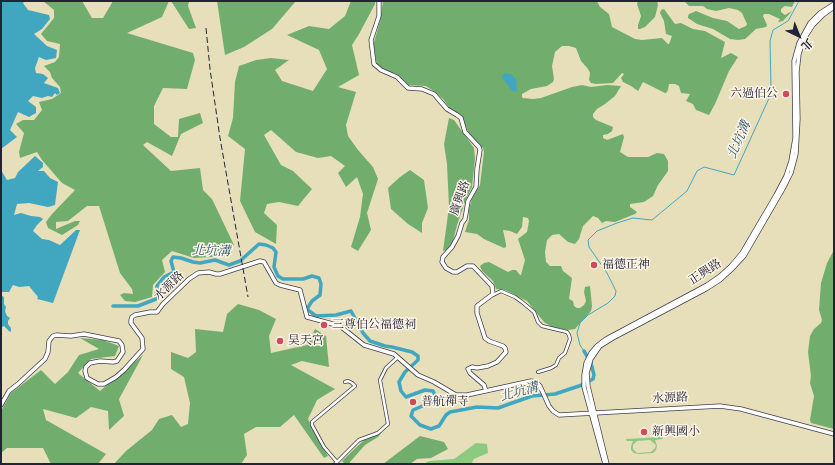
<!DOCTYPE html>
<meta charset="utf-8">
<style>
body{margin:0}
#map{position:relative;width:835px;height:465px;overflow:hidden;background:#e6dfba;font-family:"Libre Caslon Text","Noto Serif TC",serif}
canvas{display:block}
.frame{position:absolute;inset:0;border:2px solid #22223b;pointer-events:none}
.north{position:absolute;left:779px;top:16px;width:40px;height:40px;-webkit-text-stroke:3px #fcf5e5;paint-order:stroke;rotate:137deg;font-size:11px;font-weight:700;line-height:16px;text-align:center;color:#22223b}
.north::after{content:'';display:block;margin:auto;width:14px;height:18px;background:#22223b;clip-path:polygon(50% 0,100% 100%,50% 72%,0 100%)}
</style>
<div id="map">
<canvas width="835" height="465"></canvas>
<div class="frame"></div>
<div class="north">北</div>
</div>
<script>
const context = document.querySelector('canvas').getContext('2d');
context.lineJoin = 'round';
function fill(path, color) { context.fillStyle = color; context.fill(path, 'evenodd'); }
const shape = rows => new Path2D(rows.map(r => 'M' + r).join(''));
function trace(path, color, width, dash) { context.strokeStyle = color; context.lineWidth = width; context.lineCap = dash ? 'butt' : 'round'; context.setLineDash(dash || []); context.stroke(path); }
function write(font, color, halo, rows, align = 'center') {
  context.font = font + ' "Libre Caslon Text","Noto Serif TC",serif'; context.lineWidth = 3; context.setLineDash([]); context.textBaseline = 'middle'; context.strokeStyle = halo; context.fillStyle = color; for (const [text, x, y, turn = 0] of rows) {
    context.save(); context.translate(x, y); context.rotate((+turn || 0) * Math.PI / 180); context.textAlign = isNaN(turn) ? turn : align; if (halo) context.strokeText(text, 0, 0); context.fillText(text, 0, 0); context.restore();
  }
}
const green = shape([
 [662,437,663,439,655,440,657,446,656,450,653,453,639,454,634,453,631,450,631,446,633,441,627,441,626,439],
 [650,440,656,445,655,448,651,452,637,453,633,449,633,445,637,441],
 [476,443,487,444,488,453,474,459,471,464,423,464,429,461,454,459]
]);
const forest = shape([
 [43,1,82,1,92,18,103,18,113,1,169,1,162,17,127,33,193,53,195,60,187,89,163,88,154,106,154,124,171,137,178,137,179,119,200,113,203,123,181,134,172,156,147,142,143,145,171,171,200,168,203,190,212,199,234,245,230,256,194,258,172,251,162,260,165,272,153,285,152,297,135,302,125,301,120,295,124,293,133,294,132,289,120,273,99,206,87,206,68,221,56,222,56,229,75,221,80,221,78,225,62,235,48,228,46,222,52,214,75,190,62,183,42,160,37,152,20,158,19,152,24,133,16,124,23,120,34,120,42,110,39,102,52,99,61,93,60,87,52,78,50,72,44,66,55,62,59,57,60,44,47,41,41,34,54,18,54,10],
 [171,1,189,1,188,6,196,28,189,29],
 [217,1,296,1,272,29,244,47,225,55],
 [351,1,375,1,375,4,359,34,352,45,359,75,338,87,356,92,346,125,348,136,358,150,373,167,378,179,367,213,371,230,358,251,351,247,360,217,363,194,357,177,346,187,338,173,345,166,331,156,318,158,296,152,271,130,264,135,281,165,293,171,312,189,298,206,279,202,267,204,264,213,277,225,276,244,255,232,240,201,245,149,228,136,233,118,235,82,239,66,256,60,271,58,289,60,275,70,282,81,313,91,327,69,319,50,287,35,309,26,329,29,345,16],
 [383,1,597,1,600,7,609,14,612,27,635,39,642,40,662,38,668,44,669,44,672,36,666,34,664,21,660,13,661,10,664,9,675,24,681,23,693,29,705,31,725,42,721,58,731,53,738,57,729,71,715,104,709,115,696,110,693,104,686,101,690,94,681,93,679,86,675,84,669,84,668,90,666,93,665,93,643,82,638,91,631,86,623,82,621,78,624,74,622,73,613,83,596,84,591,83,589,80,590,73,588,69,581,61,576,48,569,46,562,46,555,52,552,66,554,79,553,82,547,86,531,89,522,94,522,97,523,98,533,99,541,98,572,87,582,85,591,87,607,85,621,86,615,96,605,104,597,109,593,114,593,117,596,120,613,127,612,131,608,134,603,135,603,138,607,140,623,134,624,137,620,152,628,157,648,157,657,153,664,154,668,161,668,171,658,185,653,196,644,202,630,204,630,207,637,212,635,214,615,222,606,221,602,223,598,218,593,216,583,226,579,239,575,244,568,242,559,234,552,235,547,240,545,252,546,262,550,266,561,266,563,271,572,278,569,299,573,301,574,306,577,308,580,308,584,305,586,301,584,292,585,287,590,286,592,306,591,311,575,329,568,330,552,327,544,322,527,301,505,290,496,289,493,281,482,271,480,266,484,263,489,262,508,272,512,270,516,270,520,275,521,275,525,260,518,239,527,232,529,221,528,218,523,217,522,227,517,234,510,231,503,230,506,244,506,247,504,248,484,239,477,234,465,232,469,220,469,209,472,199,480,185,484,152,483,148,475,142,469,134,462,117,451,110,443,99,435,92,426,86,408,85,397,74,380,70,377,65,373,46,380,21],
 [638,1,657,1,658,5,655,17,645,27,640,29,638,29,638,25,641,16,637,4],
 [684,1,795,1,792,7,785,6,781,9,781,12,785,15,792,11,783,21,778,22,780,19,769,14,764,14,763,16,767,25,766,27,756,29,745,39,738,40,730,39,713,29,697,24,688,18,688,16,689,14,696,11,713,18,727,21,739,29,746,26,747,24,742,13,738,10,729,8,716,11,707,9,703,6,689,6],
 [449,118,454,120,474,148,475,159,472,187,466,199,457,225,452,245,447,250,443,251,449,207,447,164,444,144],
 [410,170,424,180,428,208,422,223,422,233,408,224,391,209,388,188,400,177],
 [834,250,834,429,811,423,810,420,814,396,810,383,811,376,808,352,810,336,814,329,821,323,822,320,819,310,821,283,827,263],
 [238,304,259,310,276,319,269,336,271,353,307,345,315,329,326,336,329,367,302,361,291,365,335,389,317,400,308,419,328,456,324,458,294,415,280,427,256,427,244,434,247,455,241,464,114,464,126,451,152,430,159,419,172,415,181,427,188,424,190,403,184,377,171,369,171,352,188,358,196,352,195,329,223,332,227,314],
 [80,338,103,340,119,346,115,356,91,359,78,373,100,391,143,355,119,399,124,416,109,430,108,411,91,407,76,418,43,409,46,420,106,454,98,464,51,464,43,448,7,448,1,453,1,411,11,393,41,370,55,384,68,372,79,355,99,349],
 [383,431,378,437,365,445,350,462,350,464,345,464,342,461,364,440],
 [420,436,444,442,448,449,431,458,417,459,410,464,383,464]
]);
const water = shape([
 [1,1,25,1,23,3,28,10,49,15,50,19,42,29,34,34,47,46,57,50,56,58,46,60,39,57,35,68,36,73,43,74,48,78,44,83,58,88,60,93,57,95,55,93,52,97,48,96,42,98,33,96,28,101,36,107,36,113,29,117,18,112,10,130,17,137,1,149],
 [505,73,511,74,516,79,517,92,512,91,504,80,502,77,503,75],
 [35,156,43,163,43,167,38,171,44,171,50,178,58,182,55,205,48,207,29,203,17,204,14,215,21,213,31,216,40,217,43,219,37,225,33,231,42,239,49,240,60,245,76,230,80,230,53,303,37,299,38,297,29,286,19,287,13,285,9,292,1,292,1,170,7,180,15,178,18,172],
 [1,295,4,297,4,304,6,307,5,311,7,316,10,318,8,321,8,324,11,328,11,331,10,332,4,326,2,327,1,326]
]);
const stream = shape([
 [584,351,580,345,577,333,580,323,588,315,608,303,615,296,616,291,607,273,589,247,588,240,597,231,617,223,633,218,652,220,687,191,697,171,704,167,734,175,770,96,771,86,770,41,773,30,788,21,799,1]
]);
const river = shape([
 [113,306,138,306,156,299,157,286,164,277,174,272,171,261,173,257,181,258,193,262,200,263,215,260,229,265,240,261,259,244,266,245,273,248,276,252,274,267,278,276,283,279,303,279,312,276,319,278,321,284,320,295,312,301,307,309,312,313,316,316,336,315,351,311,363,333,370,341,385,346,392,347,412,352,418,356,418,360,405,372,399,382,401,391,406,397,425,390,433,391,435,395,432,402,413,410,411,416,420,425,431,429,439,426,446,415,450,412,477,407,498,408,532,396,555,394,582,385,593,379,594,375,591,363,584,351]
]);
const street = shape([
 [493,295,501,291,515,297,522,302,534,312,538,322,542,326,567,332,569,335,570,339,565,353,559,358,556,365,551,368,538,372],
 [337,462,324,447,312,425,312,422,355,386,352,383,348,381,345,382],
 [335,464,359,440,378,433,388,424,380,380,386,368,398,357]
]);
const secondary = shape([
 [379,1,379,16,371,40,374,64,381,70,397,77,408,88,422,89,434,94,447,109,457,115,461,118,465,132,479,147,480,150,477,169,476,187,468,201,465,219,462,223,458,236,452,247,443,257,442,262,446,268,453,272,457,272,467,266,473,266,492,286,493,294,477,306,477,313,485,338,489,341,503,346,505,348,506,352,497,362,488,366,477,368,472,367,468,369,470,373,484,385,486,391],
 [1,405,9,391,18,384,45,359,48,352,49,341,53,336,56,335,71,336,84,334,119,341,122,345,123,352,117,361,113,362,100,361,90,363,86,367,85,371,87,378,98,384,104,384,116,377,124,370,143,349,142,338,131,323,131,320,132,317,135,315,150,312,157,312,163,304,189,279,198,273,209,272,216,274,220,274,260,261,264,262,276,283,280,285,300,290,307,317,340,326,364,345,394,354,418,375,434,382,456,395,467,395,531,381,536,382,540,386,549,406,553,411,559,415,720,406,741,409,834,434],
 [605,464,584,387,584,375,586,363,591,353,597,346,606,339,707,285,720,276,731,266,742,253,776,195,786,176,791,161,795,138,794,61,799,43,810,23,820,13,834,4],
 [607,464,588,386,587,373,591,359,600,346,613,338,706,289,720,280,731,270,744,256,784,187,791,173,796,154,798,119,797,72,799,54,804,39,813,25,823,15,834,7]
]);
const rail = shape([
 [206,28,210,69,220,138,248,297]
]);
const markers = [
 [786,94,4,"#d1495b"],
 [594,265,4,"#d1495b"],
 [324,325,4,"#d1495b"],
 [280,341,4,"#d1495b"],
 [413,402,4,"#d1495b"],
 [644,432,4,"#d1495b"]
];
const poiNames = [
 ["六過伯公",778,94,"right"],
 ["福德正神",602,265],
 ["三尊伯公福德祠",332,325],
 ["昊天宮",288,341],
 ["普航禪寺",421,402],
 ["新興國小",652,432]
];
const streetNames = [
 ["廣興路",460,198,-70],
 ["正興路",705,272,-33],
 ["水源路",169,286,-44],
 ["水源路",670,398,-3]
];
const waterNames = [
 ["北坑溝",739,140,-66],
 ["北坑溝",211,251,2],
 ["北坑溝",519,392,-15]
];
fill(green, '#8cca80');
fill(forest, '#71ae6e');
fill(water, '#41a7c1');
trace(stream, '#41a7c1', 1);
trace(river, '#41a7c1', 3.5);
trace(street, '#3f3e4e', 4);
trace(secondary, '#3f3e4e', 5);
trace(street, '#fff', 2.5);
trace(secondary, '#fff', 3.5);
trace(rail, '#22223b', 1, [6, 3]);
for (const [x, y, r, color] of markers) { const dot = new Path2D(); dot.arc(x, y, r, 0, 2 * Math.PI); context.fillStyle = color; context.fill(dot); trace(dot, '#fcf5e5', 1.5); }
write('12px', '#22223b', '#fcf5e5', poiNames, 'left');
write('12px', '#22223b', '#fcf5e5', streetNames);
write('italic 13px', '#2e5771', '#fcf5e5', waterNames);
</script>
